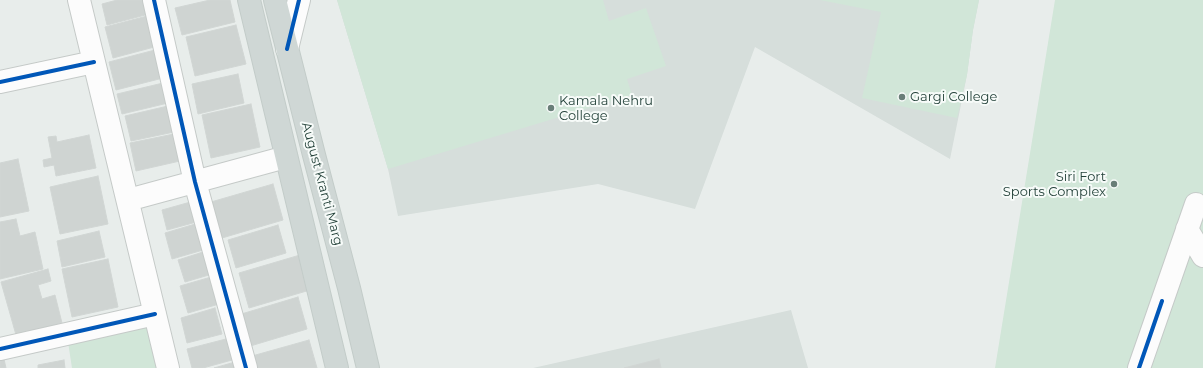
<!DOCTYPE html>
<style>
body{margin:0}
canvas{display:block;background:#e8edeb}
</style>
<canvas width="1203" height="368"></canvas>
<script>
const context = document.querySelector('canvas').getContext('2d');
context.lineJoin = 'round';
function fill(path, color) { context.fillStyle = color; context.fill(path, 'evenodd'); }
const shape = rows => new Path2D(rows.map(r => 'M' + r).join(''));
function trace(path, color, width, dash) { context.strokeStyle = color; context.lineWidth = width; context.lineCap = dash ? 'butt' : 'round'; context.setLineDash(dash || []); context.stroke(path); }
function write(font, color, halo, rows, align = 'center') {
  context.font = font + ' Montserrat,sans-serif'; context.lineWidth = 4; context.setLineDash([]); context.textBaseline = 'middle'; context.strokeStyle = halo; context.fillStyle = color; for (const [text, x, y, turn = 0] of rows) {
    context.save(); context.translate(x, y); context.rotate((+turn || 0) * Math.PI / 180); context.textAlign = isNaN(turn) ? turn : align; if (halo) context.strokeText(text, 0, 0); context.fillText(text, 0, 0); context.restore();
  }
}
const built = shape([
 [337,0,979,0,973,30,967,75,950,159,755,47,695,209,598,184,398,216,388,169],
 [791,310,808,368,533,368]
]);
const green = shape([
 [337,0,603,0,609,21,646,8,666,66,627,79,632,95,388,169],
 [820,0,979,0,973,30,967,75,957,118,862,98,881,12],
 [1055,0,1203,0,1203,368,995,368],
 [148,322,158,368,72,368,68,342]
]);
const building = shape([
 [117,0,150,0,153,13,107,25,102,4,117,0],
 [210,0,230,0,235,22,182,35,175,8,210,0],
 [151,15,158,46,113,58,105,27,151,15],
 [236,25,246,64,195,76,186,37,236,25],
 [155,50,163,78,116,90,109,62,155,50],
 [238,74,244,103,198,114,192,84,238,74],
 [163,83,168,103,122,114,117,94,163,83],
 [251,104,260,147,211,158,202,115,251,104],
 [168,106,174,132,131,141,125,116,168,106],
 [174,134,180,161,136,171,130,143,174,134],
 [89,135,96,168,56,176,54,165,44,167,43,160,52,158,48,137,56,136,57,142,89,135],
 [18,159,29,211,0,217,0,163,18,159],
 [98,176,108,224,60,234,50,187,98,176],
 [273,184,283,220,222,238,211,202,273,184],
 [194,201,200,221,167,230,162,210,194,201],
 [16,219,20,236,35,232,43,269,0,279,0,222,16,219],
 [202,222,210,248,172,259,165,233,202,222],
 [278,225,286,253,236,268,228,240,278,225],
 [99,231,105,257,62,267,57,241,99,231],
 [203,252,219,272,185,282,178,260,203,252],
 [300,255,310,290,249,308,239,273,300,255],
 [108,259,118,307,72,317,62,269,108,259],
 [48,269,51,281,38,285,42,299,55,295,62,323,16,335,1,282,48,269],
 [218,275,226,302,188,313,180,286,218,275],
 [298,297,307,329,247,347,238,315,298,297],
 [215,308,222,334,187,343,181,318,215,308],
 [226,339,232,360,203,368,192,368,187,349,226,339],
 [309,340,317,368,256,368,252,356,309,340],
 [4,359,6,368,0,368,0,361,4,359],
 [659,359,661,368,624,368,659,359],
 [64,360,65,368,38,368,38,365,64,360],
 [235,362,237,368,214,368,235,362]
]);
const minor = shape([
 [79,0,168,368],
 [154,0,195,182,246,368],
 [287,49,299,0],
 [0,82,94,62],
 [128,200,286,157],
 [1187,229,1203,256],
 [0,349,155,314],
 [1139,368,1196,204]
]);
const major = shape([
 [249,0,337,368],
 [275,0,314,155,349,288,368,368]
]);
const cycleway = shape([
 [154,0,195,182,246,368],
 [287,49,299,0],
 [0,82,94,62],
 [0,349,155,314],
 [1139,368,1162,301]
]);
const markers = [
 [902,97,4,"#697e78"],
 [551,108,4,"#697e78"],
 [1114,184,4,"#697e78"]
];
const poiNames = [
 ["Gargi College",910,97],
 ["Kamala Nehru",559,101],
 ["College",559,116],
 ["Siri Fort",1106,177,"right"],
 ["Sports Complex",1106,192,"right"]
];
const streetNames = [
 ["August Kranti Marg",322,184,75]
];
fill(built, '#d6dedb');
fill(green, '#d1e6d8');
fill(building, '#cfd4d2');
trace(building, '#d1d6d4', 1);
trace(minor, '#c5cac8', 24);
trace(major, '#c3ccc9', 24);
trace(minor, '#fcfcfc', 22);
trace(major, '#cfd7d5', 22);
trace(cycleway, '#0057b8', 4);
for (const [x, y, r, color] of markers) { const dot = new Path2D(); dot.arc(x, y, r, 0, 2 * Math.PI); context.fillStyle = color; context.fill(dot); trace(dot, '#f7fbf9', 1.5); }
write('13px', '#24423a', '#f7fbf9', poiNames, 'left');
write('13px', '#24423a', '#f7fbf9', streetNames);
</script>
